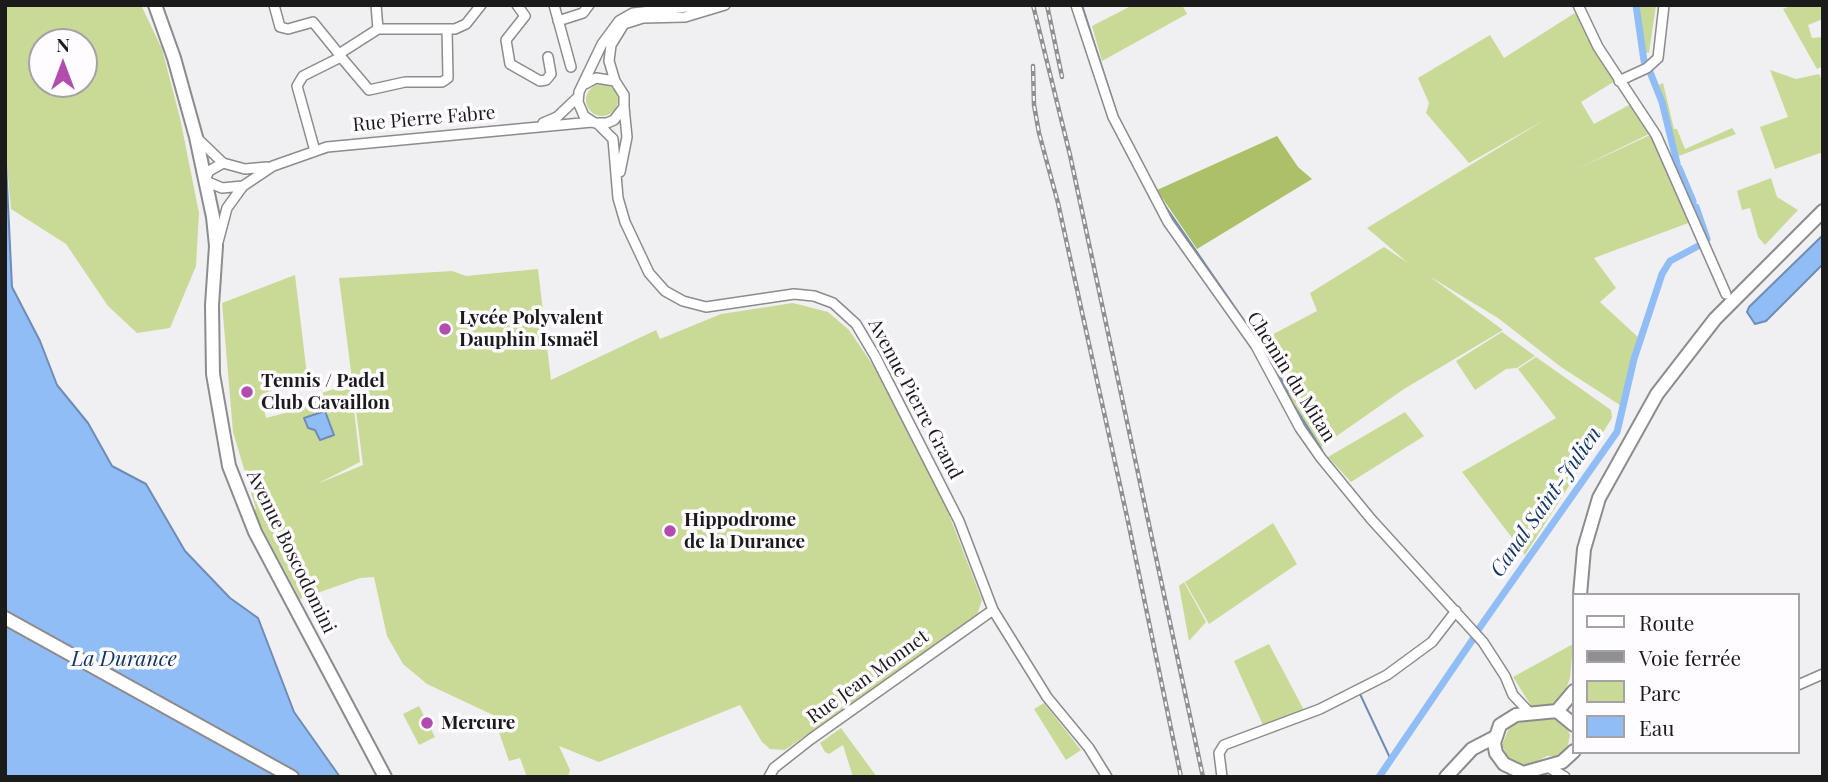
<!DOCTYPE html>
<meta charset="utf-8">
<style>
body{margin:0}
#map{position:relative;width:1828px;height:782px;overflow:hidden;background:#f0eff2;font-family:"Playfair Display",serif}
canvas{display:block}
.frame{position:absolute;inset:0;border:7px solid #1c1b1c;pointer-events:none}
.legend{position:absolute;left:1572px;top:593px;width:228px;height:161px;box-sizing:border-box;background:#fefcff;border:2px solid #a4a2a4;margin:0;padding:9px 12px;list-style:none;font-size:21px;color:#1c1b1c}
.legend li{display:flex;align-items:center;gap:14px;height:35px}
.legend b{width:35px;border:2px solid #a4a2a4}
.north{position:absolute;left:28px;top:28px;width:70px;height:70px;box-sizing:border-box;background:#fefcff;border:2px solid #a4a2a4;border-radius:50%;rotate:0deg;font-size:19px;font-weight:700;line-height:28px;text-align:center;color:#1c1b1c}
.north::after{content:'';display:block;margin:auto;width:24px;height:32px;background:#b34caf;clip-path:polygon(50% 0,100% 100%,50% 72%,0 100%)}
</style>
<div id="map">
<canvas width="1828" height="782"></canvas>
<div class="frame"></div>
<ul class="legend">
<li><b style="height:9px;background:#fff"></b>Route</li>
<li><b style="height:9px;background:#908f91"></b>Voie ferrée</li>
<li><b style="height:19px;background:#c9da96"></b>Parc</li>
<li><b style="height:19px;background:#91bdf6"></b>Eau</li>
</ul>
<div class="north">N</div>
</div>
<script>
const context = document.querySelector('canvas').getContext('2d');
context.lineJoin = 'round';
function fill(path, color) { context.fillStyle = color; context.fill(path, 'evenodd'); }
const shape = rows => new Path2D(rows.map(r => 'M' + r).join(''));
function trace(path, color, width, dash) { context.strokeStyle = color; context.lineWidth = width; context.lineCap = dash ? 'butt' : 'round'; context.setLineDash(dash || []); context.stroke(path); }
function write(font, color, halo, rows, align = 'center') {
  context.font = font + ' "Playfair Display",serif'; context.lineWidth = 7; context.setLineDash([]); context.textBaseline = 'middle'; context.strokeStyle = halo; context.fillStyle = color; for (const [text, x, y, turn = 0] of rows) {
    context.save(); context.translate(x, y); context.rotate((+turn || 0) * Math.PI / 180); context.textAlign = isNaN(turn) ? turn : align; if (halo) context.strokeText(text, 0, 0); context.fillText(text, 0, 0); context.restore();
  }
}
const green = shape([
 [5,5,141,5,162,49,180,118,199,213,196,266,170,328,137,333,108,306,66,244,11,209,5,143],
 [42,42,84,42,84,84,42,84],
 [1133,5,1182,5,1187,14,1102,61,1092,26],
 [1637,5,1656,5,1649,53,1644,52],
 [1793,5,1823,5,1823,19,1808,25,1812,38,1823,37,1823,66,1817,69,1783,9],
 [1578,11,1615,81,1581,102,1594,124,1631,104,1649,134,1575,170,1650,135,1691,222,1594,258,1616,288,1600,302,1640,339,1623,407,1561,367,1498,318,1429,276,1503,330,1404,389,1321,447,1294,404,1264,339,1317,311,1310,293,1384,247,1408,263,1367,228,1546,119,1469,163,1426,113,1429,103,1418,78,1490,35,1504,58],
 [1770,70,1796,79,1819,74,1823,83,1823,152,1775,169,1760,127,1788,117],
 [1663,83,1674,129,1677,129,1685,149,1732,128,1736,134,1679,156,1659,85],
 '586 100a16 16 0 1 1 32 0a16 16 0 1 1-32 0Z',
 [1771,178,1777,197,1798,210,1765,245,1758,237,1750,208,1742,210,1737,191],
 [538,269,551,380,656,330,660,339,721,314,793,303,828,312,849,330,887,386,943,499,982,600,977,615,785,750,770,749,762,742,740,705,599,762,559,746,570,770,568,777,527,777,520,758,509,761,493,715,427,684,403,664,387,636,374,577,360,578,300,599,253,511,256,509,233,432,222,303,295,275,307,375,261,395,266,418,285,413,287,408,315,395,351,384,360,462,317,484,363,465,339,278,452,271,466,276],
 [1502,332,1535,356,1517,368,1506,369,1475,390,1456,361],
 [1536,357,1611,410,1612,418,1525,555,1462,472,1556,418,1518,369],
 [1405,412,1424,436,1351,482,1328,457],
 [1273,523,1297,564,1209,624,1185,582],
 [1184,582,1206,622,1189,641,1179,586],
 [1269,644,1305,712,1263,725,1234,661],
 [1573,644,1570,678,1563,697,1554,705,1532,707,1513,677],
 [1044,703,1081,750,1066,760,1034,709],
 [419,706,435,737,419,745,403,714],
 [1555,718,1566,726,1570,735,1567,749,1561,756,1547,756,1528,766,1509,760,1502,745,1510,726,1515,723],
 [841,728,877,777,853,777,843,745,829,754,825,752,820,743]
]);
const forest = shape([
 [1277,136,1298,167,1312,179,1197,249,1157,190]
]);
const water = shape([
 [5,143,12,287,40,341,57,385,88,423,112,466,146,484,185,551,230,598,258,618,294,712,340,777,5,777,5,143],
 [1823,235,1823,264,1766,321,1755,324,1747,312,1749,307,1823,235],
 [325,411,334,435,320,440,315,430,308,428,304,418,325,411]
]);
const stream = shape([
 [1082,5,1118,117],
 [1161,200,1274,364,1293,404,1322,450],
 [1360,694,1391,760]
]);
const canal = shape([
 [1636,5,1644,61],
 [1650,72,1662,102,1677,163],
 [1679,168,1693,201],
 [1696,207,1707,239],
 [1478,630,1617,432,1634,359,1662,274,1670,261,1700,245],
 [1379,777,1473,639]
]);
const minor = shape([
 [274,5,280,27,288,29,313,22,339,54],
 [517,5,525,16,506,40,510,64,540,81,546,80,551,74,548,57],
 [554,5,571,67],
 [704,5,633,13,619,21,602,44,579,92,578,102,584,116,595,123,607,123,614,120,624,107,624,95,615,81,609,61,611,45,624,24,643,18,685,17,725,5],
 [1076,5,1113,117,1168,222,1256,346,1300,428,1321,458,1371,519,1483,642,1505,676,1513,695,1530,713],
 [1578,5,1598,47,1656,135,1726,294],
 [558,21,583,13,589,5],
 [378,29,455,29,466,24,481,5],
 [341,57,369,90,405,82,442,82,448,78,447,29],
 [1619,81,1647,68,1658,58,1664,5],
 [585,84,596,78,615,81],
 [543,123,557,117,578,97],
 [598,124,613,139,618,198,625,222,649,273,665,291,683,301,706,307,794,294,814,296,833,303,856,324,875,356,959,521,993,610,1047,697,1089,748,1107,777],
 [197,138,223,163,245,169,267,167],
 [315,151,297,86,303,76,341,57,339,54,378,29,376,5],
 [223,163,209,171,206,178,208,182,222,188,243,186],
 [620,172,627,137,624,107],
 [218,242,227,208,243,186,273,166,327,147,592,122],
 [1798,685,1823,674],
 [1548,767,1565,777],
 [769,777,774,768,811,739,993,610],
 [1222,777,1219,753,1224,745,1320,709,1387,675,1432,642,1456,611]
]);
const major = shape([
 [155,5,174,58,196,137,213,217,216,246,212,305,213,374,229,466,255,532,385,777],
 [1580,595,1584,549,1599,498,1657,394,1715,319,1823,211],
 [5,618,292,777],
 [1557,711,1574,691],
 [1574,725,1557,711,1516,715,1500,725,1494,743,1496,753,1504,764,1523,773,1562,762,1574,751],
 [1446,777,1472,749,1495,737]
]);
const rail = shape([
 [1033,5,1070,155,1203,777],
 [1047,5,1062,77],
 [1033,66,1034,105,1039,133,1058,203,1129,526,1181,777]
]);
const markers = [
 [445,329,7,"#b34caf"],
 [247,392,7,"#b34caf"],
 [670,531,7,"#b34caf"],
 [427,723,7,"#b34caf"]
];
const streetNames = [
 ["Rue Pierre Fabre",424,119,-5],
 ["Chemin du Mitan",1291,377,58],
 ["Avenue Pierre Grand",915,399,62],
 ["Avenue Boscodomini",291,552,64],
 ["Rue Jean Monnet",868,677,-36]
];
const poiNames = [
 ["Lycée Polyvalent",459,318],
 ["Dauphin Ismaël",459,340],
 ["Tennis / Padel",261,381],
 ["Club Cavaillon",261,403],
 ["Hippodrome",684,520],
 ["de la Durance",684,542],
 ["Mercure",441,723]
];
const waterNames = [
 ["Canal Saint-Julien",1546,502,-55],
 ["La Durance",124,659]
];
fill(green, '#c9da96');
fill(forest, '#acc067');
fill(water, '#91bdf6');
trace(water, '#6e8cb5', 2);
trace(stream, '#6e8cb5', 2);
trace(canal, '#91bdf6', 7);
trace(minor, '#8d8b8e', 12);
trace(major, '#8d8b8e', 16);
trace(minor, '#fff', 9);
trace(major, '#fff', 12);
trace(rail, '#908f91', 4.5);
trace(rail, '#fefcff', 2, [5]);
for (const [x, y, r, color] of markers) { const dot = new Path2D(); dot.arc(x, y, r, 0, 2 * Math.PI); context.fillStyle = color; context.fill(dot); trace(dot, '#fefcff', 2.5); }
write('19px', '#1c1b1c', '#fefcff', streetNames);
write('bold 19px', '#1c1b1c', '#fefcff', poiNames, 'left');
write('italic 21px', '#123763', '#fefcff', waterNames);
</script>
